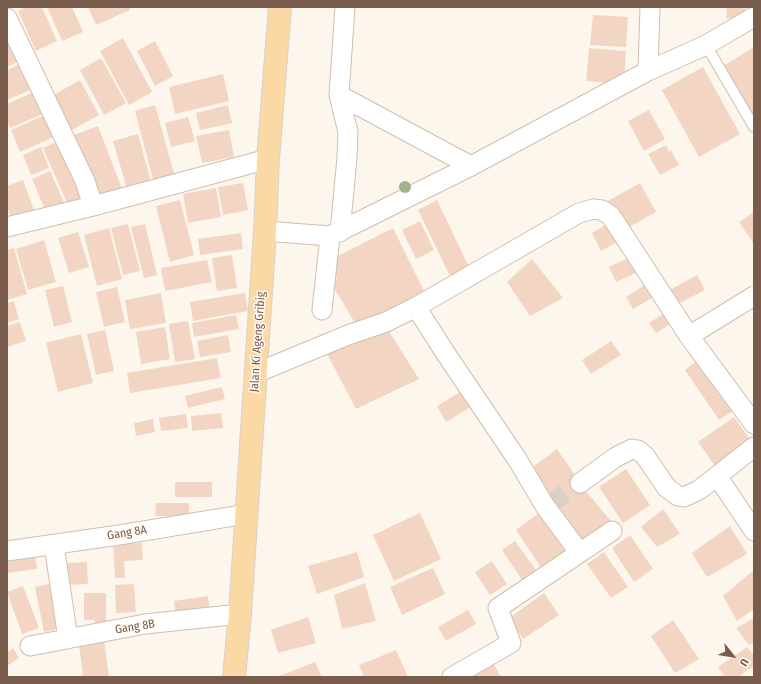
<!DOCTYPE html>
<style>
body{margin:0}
#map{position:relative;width:761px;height:684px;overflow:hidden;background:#fdf6ec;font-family:"Fira Sans Condensed",sans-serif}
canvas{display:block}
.frame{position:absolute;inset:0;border:8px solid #7a5c4d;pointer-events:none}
.north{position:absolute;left:713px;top:636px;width:40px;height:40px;-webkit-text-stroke:3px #fffaf3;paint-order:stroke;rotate:120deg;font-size:11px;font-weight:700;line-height:16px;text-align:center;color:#7a5c4d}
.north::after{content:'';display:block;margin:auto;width:14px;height:18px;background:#7a5c4d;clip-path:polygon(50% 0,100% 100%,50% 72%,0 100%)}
</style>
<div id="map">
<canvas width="761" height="684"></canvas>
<div class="frame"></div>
<div class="north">U</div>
</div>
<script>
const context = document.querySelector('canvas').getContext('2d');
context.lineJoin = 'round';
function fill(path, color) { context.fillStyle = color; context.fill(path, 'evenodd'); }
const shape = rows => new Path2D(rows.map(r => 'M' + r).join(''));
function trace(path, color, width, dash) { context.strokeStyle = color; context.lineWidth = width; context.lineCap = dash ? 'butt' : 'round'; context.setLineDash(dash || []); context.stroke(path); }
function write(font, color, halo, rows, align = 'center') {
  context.font = font + ' "Fira Sans Condensed",sans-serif'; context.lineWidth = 3; context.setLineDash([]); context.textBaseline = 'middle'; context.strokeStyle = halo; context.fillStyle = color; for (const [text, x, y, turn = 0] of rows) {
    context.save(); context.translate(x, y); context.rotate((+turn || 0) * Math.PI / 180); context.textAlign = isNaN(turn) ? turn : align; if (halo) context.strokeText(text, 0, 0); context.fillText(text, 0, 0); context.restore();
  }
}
const building = shape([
 [27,7,42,7,57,41,36,51,18,11],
 [47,7,72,7,83,32,62,41],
 [88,7,129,7,130,10,96,25],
 [727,7,745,7,745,19,726,18],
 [593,15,628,17,626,47,590,45],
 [123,38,152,92,129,105,100,51],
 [14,41,22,60,7,67,7,44],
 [155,41,173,76,155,86,137,51],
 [754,47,754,118,723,66],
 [589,48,626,51,624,84,586,81],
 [101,58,126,103,104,115,80,70],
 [24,62,35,88,7,100,7,70],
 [703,67,740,134,699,157,662,90],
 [223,74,229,101,175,114,169,87],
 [80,80,99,115,70,131,52,96],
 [34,92,43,114,10,128,7,121,7,104],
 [155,105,175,177,154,183,135,111],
 [228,105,232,123,200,130,196,113],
 [649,110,665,139,644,151,628,121],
 [47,114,56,136,20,152,11,130],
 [188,117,195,141,171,147,165,123],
 [98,126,124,194,100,204,74,135],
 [229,130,234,157,202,163,196,136],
 [138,134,151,182,127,189,113,141],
 [60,140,87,203,70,210,43,148],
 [666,145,669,152,671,150,679,165,660,175,648,154],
 [41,147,49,168,31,175,23,155],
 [50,171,66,207,47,214,32,179],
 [23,180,34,210,11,218,7,206,7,186],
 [243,183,248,210,223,215,218,187],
 [640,183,656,212,624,230,608,201],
 [216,188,221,217,188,223,183,194],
 [180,200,194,255,170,262,156,206],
 [437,200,469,267,450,276,418,210],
 [754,212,754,244,739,222],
 [420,221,434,250,416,259,402,230],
 [612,221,622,239,601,251,592,233],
 [128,224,140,271,123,275,111,228],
 [145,224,157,275,144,278,131,227],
 [109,228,122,279,97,286,84,235],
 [393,228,426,295,358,328,331,283,337,279,328,261],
 [78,232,89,267,69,273,58,238],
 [241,233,243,249,200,255,198,239],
 [44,240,56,282,28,290,16,249],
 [14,248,27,294,7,300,7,250],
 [232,255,237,288,217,291,212,258],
 [634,255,642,270,616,282,609,267],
 [532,259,563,298,530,316,507,282],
 [207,260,212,282,165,291,161,268],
 [697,275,705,290,674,306,666,292],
 [649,282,657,295,633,309,626,297],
 [63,286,72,322,54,327,45,290],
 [117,287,125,322,104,327,96,292],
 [161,293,166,323,130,329,125,300],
 [245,293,248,311,193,321,190,302],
 [14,301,19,319,7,323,7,303],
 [668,311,675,321,656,333,649,323],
 [236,315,239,329,194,337,192,323],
 [188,321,195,359,175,362,169,324],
 [20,322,26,341,7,347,7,326],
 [385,325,419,379,356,409,325,350],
 [165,327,170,359,141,364,136,332],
 [105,330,114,371,96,375,87,334],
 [81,334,93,383,58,392,46,343],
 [228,335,231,352,200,357,197,341],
 [611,341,621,355,591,374,582,360],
 [217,358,221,378,130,393,127,373],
 [701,358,736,409,719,420,685,370],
 [222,387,225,399,188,408,185,396],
 [465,389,474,405,446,422,437,406],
 [221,413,223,428,192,431,191,416],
 [186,414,188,428,161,431,159,418],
 [734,417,754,445,718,470,698,442],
 [153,419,155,432,136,436,134,423],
 [557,449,585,490,611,521,580,543,526,472],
 [626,469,650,505,623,523,599,487],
 [175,482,212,482,212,497,175,497],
 [156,503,189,503,189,516,155,516],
 [663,509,680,534,657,547,641,527],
 [542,511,569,551,542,569,516,530],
 [420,513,441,559,394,581,373,535],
 [730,526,747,554,707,577,692,553],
 [630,535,653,569,634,582,612,548],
 [515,541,536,570,522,580,502,550],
 [142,543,143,560,124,561,125,578,115,578,113,544],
 [357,552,364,577,317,594,308,566],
 [604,552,628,587,611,598,587,564],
 [35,554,37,569,7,573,7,558],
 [492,561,507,584,490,595,475,572],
 [87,562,88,584,68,585,67,563],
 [433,568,445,594,402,615,390,587],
 [754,570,754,609,737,621,723,596],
 [53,583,62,628,44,632,35,587],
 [365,583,376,621,342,629,334,595],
 [134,584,136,612,116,613,115,585],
 [23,586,39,628,22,634,7,592],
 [84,593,106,593,106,624,95,624,94,620,84,620],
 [544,593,559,615,523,639,509,618],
 [208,596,210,612,176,618,174,601],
 [468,610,476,624,446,641,438,627],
 [308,617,316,643,278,653,271,630],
 [754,618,754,642,749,645,736,628],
 [673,620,699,659,675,673,651,636],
 [104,640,109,677,83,677,79,643],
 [747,647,754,656,754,666,738,677,725,677,718,667],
 [13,648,19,658,7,666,7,653],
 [396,650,408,677,364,677,359,665],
 [492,661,501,677,464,677],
 [315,662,322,677,277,677]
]);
const streetTunnel = shape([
 [549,504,580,483]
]);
const lane = shape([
 [706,45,754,127]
]);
const street = shape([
 [7,18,85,181,93,206],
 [648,71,650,7],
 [339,95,471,166],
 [7,227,93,206,268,159],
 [265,231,330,236,471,166,648,71,706,45,754,17],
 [340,232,347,158,348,132,339,95,345,7],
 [416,307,446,354,517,459,545,506,579,552],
 [322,310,330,236],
 [689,336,754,424],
 [256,373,348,335,386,322,416,307,579,213,593,209,602,210,611,216,689,336,754,296],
 [754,447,717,476,754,531],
 [580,483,616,457,632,449,638,450,645,456,667,488,678,496,684,497,699,490,717,476],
 [54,545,68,639],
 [7,551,119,535,247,514],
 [30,646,145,624,240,614],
 [452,677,511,643,498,608,612,531]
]);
const primary = shape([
 [234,677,240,614,265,231,268,159,280,7]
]);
const trees = [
 [405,187]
];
const streetNames = [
 ["Jalan Ki Ageng Gribig",258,342,-86],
 ["Gang 8A",127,533,-9],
 ["Gang 8B",135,627,-9]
];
fill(building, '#f3d5c3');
trace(streetTunnel, '#dcd0c4', 19, [19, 10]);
trace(lane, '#d1beb0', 12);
trace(street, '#d1beb0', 21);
trace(primary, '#dad1cd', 24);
trace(lane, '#fff', 10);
trace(street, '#fff', 19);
trace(primary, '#fbd9a5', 22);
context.fillStyle = '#a0b28e';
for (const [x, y] of trees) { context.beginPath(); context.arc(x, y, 6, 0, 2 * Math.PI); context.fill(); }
write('12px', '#7a5c4d', '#fffaf3', streetNames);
</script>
